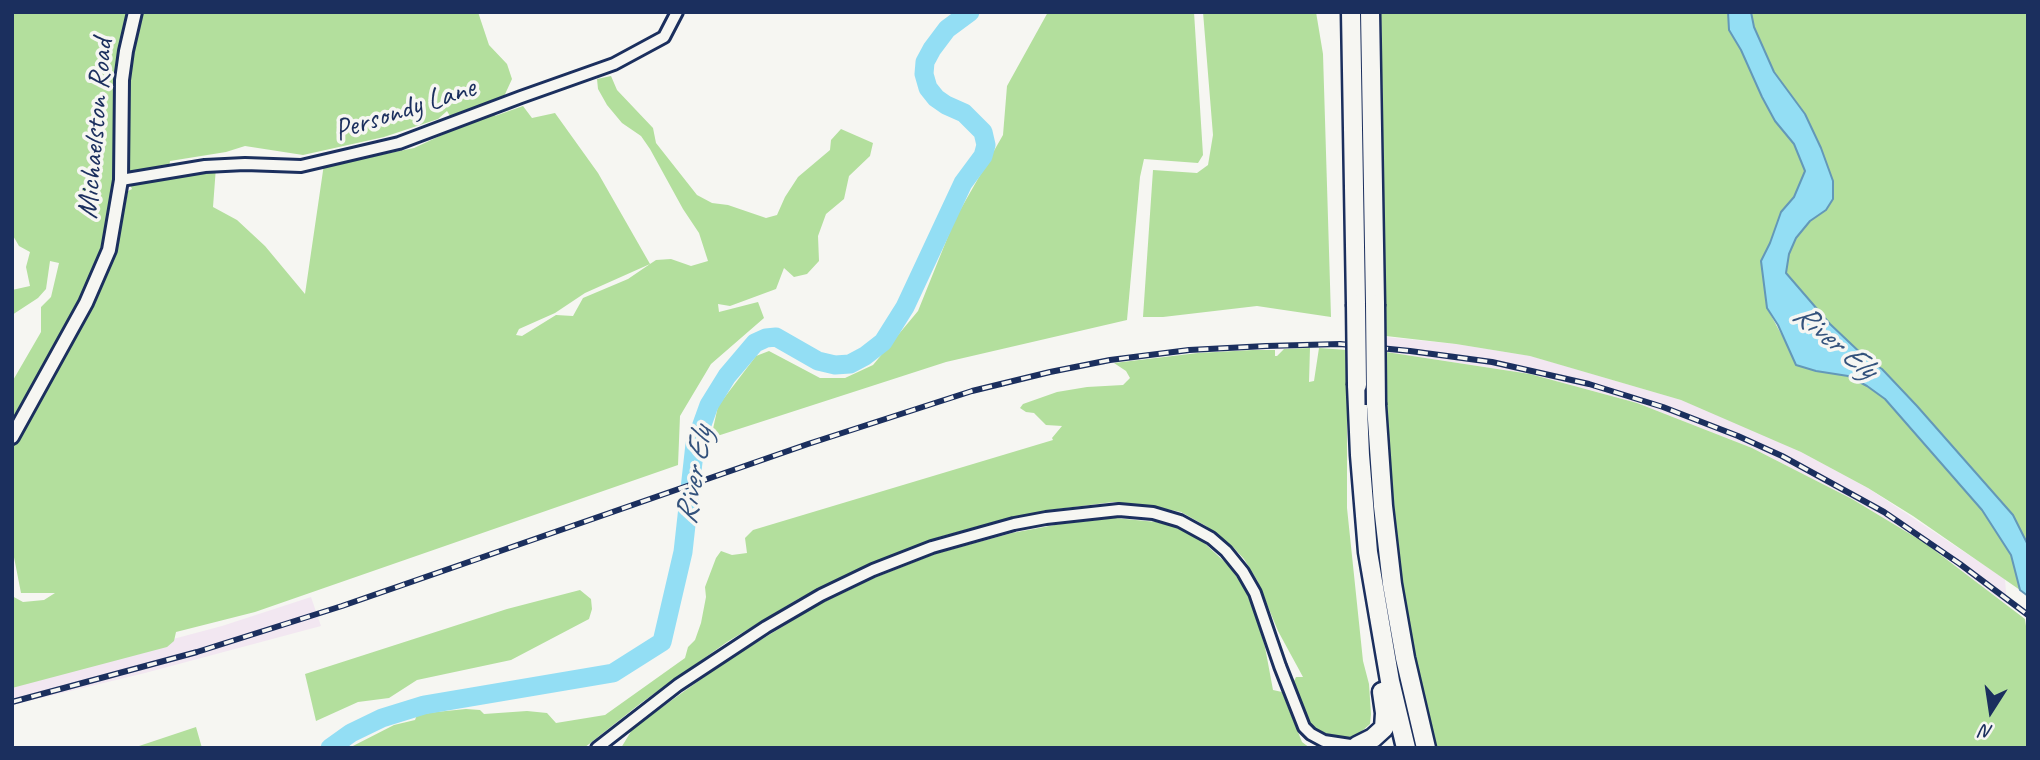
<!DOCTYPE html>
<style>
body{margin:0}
#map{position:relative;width:2040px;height:760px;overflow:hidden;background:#f6f6f2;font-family:Caveat,sans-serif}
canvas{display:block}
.frame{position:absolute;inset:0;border:14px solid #1b2f5e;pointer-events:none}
.north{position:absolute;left:1956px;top:676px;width:70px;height:70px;-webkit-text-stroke:5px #f6f6f2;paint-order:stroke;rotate:192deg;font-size:19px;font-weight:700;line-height:28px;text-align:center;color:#1b2f5e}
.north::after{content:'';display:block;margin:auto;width:24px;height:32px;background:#1b2f5e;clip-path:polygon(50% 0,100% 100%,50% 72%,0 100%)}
</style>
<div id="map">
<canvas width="2040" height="760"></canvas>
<div class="frame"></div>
<div class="north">N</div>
</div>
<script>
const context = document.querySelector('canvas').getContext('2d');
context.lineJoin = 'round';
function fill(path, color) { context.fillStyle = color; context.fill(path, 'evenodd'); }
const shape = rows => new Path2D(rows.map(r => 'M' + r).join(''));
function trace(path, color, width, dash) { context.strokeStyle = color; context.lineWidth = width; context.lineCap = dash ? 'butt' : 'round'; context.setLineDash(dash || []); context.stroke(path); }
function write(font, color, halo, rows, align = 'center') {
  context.font = font + ' Caveat,sans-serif'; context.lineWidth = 7; context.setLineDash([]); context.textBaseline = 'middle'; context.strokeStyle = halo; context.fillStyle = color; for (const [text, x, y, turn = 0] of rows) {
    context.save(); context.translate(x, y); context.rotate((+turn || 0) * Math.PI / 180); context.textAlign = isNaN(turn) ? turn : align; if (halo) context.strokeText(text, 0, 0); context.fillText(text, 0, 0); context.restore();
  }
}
const built = shape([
 [1386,337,1456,344,1531,356,1681,400,1743,425,1801,452,1868,488,2005,579,2007,605,1925,543,1852,499,1752,448,1637,403,1530,374,1386,352],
 [311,597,321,626,145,673,12,705,12,682,222,626]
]);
const green = shape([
 [12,12,478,12,489,45,507,64,512,79,495,116,523,106,532,118,555,113,598,173,650,264,656,260,671,259,691,266,708,261,699,233,683,209,650,149,641,136,622,123,607,105,598,89,597,79,611,76,617,90,653,128,656,143,697,195,712,203,728,205,766,218,777,215,785,197,798,177,830,150,831,140,841,129,873,143,870,156,849,176,844,199,826,214,818,236,819,261,807,274,794,277,784,268,776,289,730,306,718,304,719,312,758,302,764,318,711,364,680,416,678,465,255,612,176,632,174,641,167,647,12,688,12,596,23,602,44,600,55,593,21,593,12,547,12,382,41,332,41,307,51,297,59,263,50,261,46,289,38,298,12,315,12,290,30,286,26,267,30,252,19,246,12,234],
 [447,111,457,128,414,148,356,160,324,164,305,294,265,246,237,220,213,207,216,167,169,167,170,161,226,152,245,146,303,155,384,137,438,119],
 [116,155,132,189,128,191,124,211,122,211,110,241],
 [650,264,628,279,583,298,573,316,556,315,522,336,516,335,519,329,555,313,585,293],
 [1048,12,1194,12,1203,155,1198,163,1144,159,1140,177,1127,320,946,362,711,438,718,406,756,356,769,351,820,378,845,378,873,365,918,311,955,219,1003,135,1007,86],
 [1203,12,1316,12,1323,54,1331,317,1257,306,1163,317,1143,317,1153,170,1197,173,1208,165,1213,135],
 [1381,12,1728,12,1729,31,1741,50,1775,121,1794,144,1805,171,1794,197,1781,212,1770,243,1761,261,1767,308,1787,345,1816,371,1848,376,1859,381,1885,399,1982,510,2011,555,2020,590,1913,516,1868,488,1801,452,1681,400,1530,356,1456,344,1386,336],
 [1751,12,2028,12,2028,545,2013,515,1882,369,1868,360,1830,324,1786,273,1789,254,1796,238,1810,221,1826,210,1833,199,1833,181,1821,148,1805,114,1774,72,1754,27],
 [1310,348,1309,382,1314,381,1319,348,1347,350,1347,508,1363,661,1369,684,1371,714,1370,724,1354,738,1323,735,1307,724,1294,694,1293,683,1296,677,1303,677,1278,631,1257,580,1244,559,1233,547,1206,526,1181,512,1152,506,1113,502,1050,510,979,526,939,537,869,564,798,599,727,642,641,703,584,748,349,748,394,725,415,720,417,715,436,712,466,709,480,710,484,714,527,711,547,713,556,723,605,715,685,658,688,647,695,640,701,623,706,597,705,587,716,558,721,551,732,555,747,553,745,538,753,530,1053,440,1052,438,1062,426,1046,425,1034,413,1026,412,1020,408,1023,404,1057,392,1087,387,1123,385,1130,378,1126,371,1114,363,1198,353,1253,350,1275,350,1275,356,1277,356,1284,349],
 [1386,352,1530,374,1637,403,1752,448,1852,499,1925,543,2025,619,2028,640,2028,748,1435,748,1418,681,1396,553,1387,463],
 [1115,518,1156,522,1177,527,1200,539,1229,566,1245,589,1255,614,1265,647,1273,690,1282,692,1302,742,1310,748,621,748,633,728,725,662,816,606,874,578,935,554,1012,533,1060,524],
 [580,590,591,599,592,609,589,619,511,660,417,680,389,698,358,702,316,721,305,674,507,609],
 [196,727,202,748,133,748]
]);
const water = shape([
 [1728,12,1751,12,1754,27,1774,72,1805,114,1821,148,1833,181,1833,199,1826,210,1810,221,1796,238,1789,254,1786,273,1830,324,1868,360,1882,369,1917,406,2013,515,2028,545,2028,596,2020,590,2011,555,1982,510,1885,399,1867,386,1848,376,1816,371,1796,365,1778,325,1767,308,1761,261,1770,243,1781,212,1794,197,1805,171,1794,144,1775,121,1762,97,1741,50,1729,30,1728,12]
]);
const river = shape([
 [330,748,351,733,382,718,424,705,613,673,662,642,683,552,695,444,709,405,727,376,755,343,766,338,776,337,818,361,835,365,850,364,865,356,883,342,905,307,963,183,983,156,986,145,983,132,964,113,946,105,936,98,928,88,924,74,925,62,932,49,947,29,970,12]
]);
const minor = shape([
 [121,180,205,166,245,164,301,166,399,143,521,97,614,64,664,37,677,12],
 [597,748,678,685,766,627,821,595,873,570,932,547,1014,524,1046,518,1119,510,1153,513,1180,521,1211,538,1226,551,1243,572,1255,593,1280,666,1304,727,1311,734,1324,741,1357,746]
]);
const tertiary = shape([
 [12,437,86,303,109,250,121,180,122,80,126,51,135,12]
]);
const trunk = shape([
 [1351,12,1356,304],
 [1370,12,1375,304],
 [1357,385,1360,455,1368,552,1390,681,1406,748],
 [1376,405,1383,506,1392,584,1405,658,1426,748],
 [1357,746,1373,738,1384,728,1385,713,1382,692]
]);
const rail = shape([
 [12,702,197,652,342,606,808,444,972,391,1050,372,1110,360,1189,350,1266,346,1340,344,1410,351,1492,362,1589,384,1663,407,1738,436,1782,456,1884,512,1960,564,2028,615]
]);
const trunkBridge = shape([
 [1356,304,1357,385],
 [1375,304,1376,405]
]);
const streetNames = [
 ["Persondy Lane",405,110,-18],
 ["Michaelston Road",96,129,-85]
];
const waterNames = [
 ["River Ely",1834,342,40],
 ["River Ely",695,476,-80]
];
fill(built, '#f2e7f1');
fill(green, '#b3df9d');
fill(water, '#93def4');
trace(water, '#6398b8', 2);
trace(river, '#93def4', 19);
trace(minor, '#1b2f5e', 16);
trace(tertiary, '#1b2f5e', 18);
trace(trunk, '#1b2f5e', 23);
trace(minor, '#f6f6f2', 10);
trace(tertiary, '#f6f6f2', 12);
trace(trunk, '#f6f6f2', 18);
trace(rail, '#1b2f5e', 6);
trace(rail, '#f6f6f2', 3.5, [10]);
trace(trunkBridge, '#1b2f5e', 23, []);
trace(trunkBridge, '#f6f6f2', 18);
write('30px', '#1b2f5e', '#f6f6f2', streetNames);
write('italic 32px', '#33527c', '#f6f6f2', waterNames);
</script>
